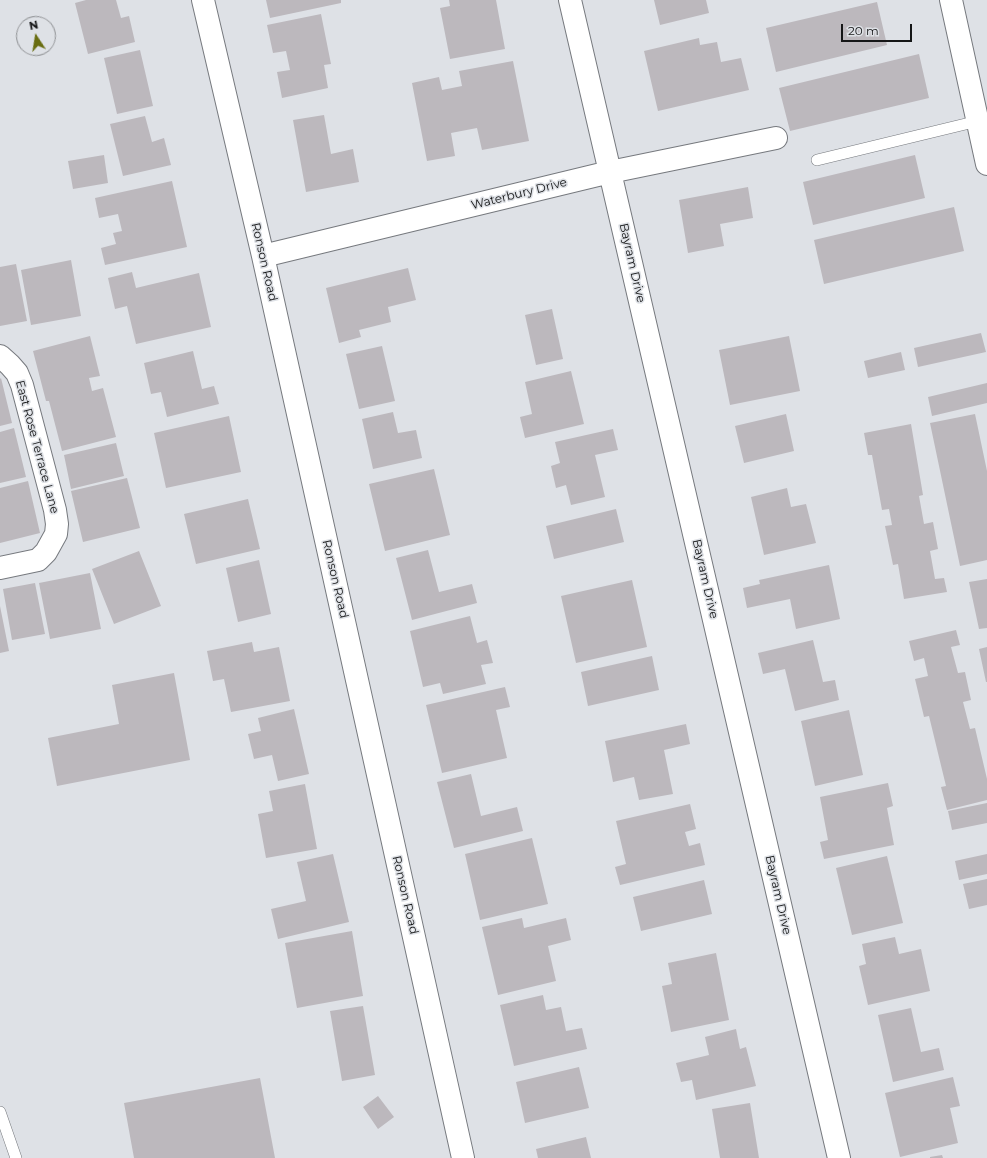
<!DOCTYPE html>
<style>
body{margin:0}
#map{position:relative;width:987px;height:1158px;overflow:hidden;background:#dee1e6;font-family:Montserrat,sans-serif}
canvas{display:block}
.north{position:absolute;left:16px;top:16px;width:40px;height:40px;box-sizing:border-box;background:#dee1e6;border:1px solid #8e9093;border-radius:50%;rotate:348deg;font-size:11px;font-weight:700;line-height:16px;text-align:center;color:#151617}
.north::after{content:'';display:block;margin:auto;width:14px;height:18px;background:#696d11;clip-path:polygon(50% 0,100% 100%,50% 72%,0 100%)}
.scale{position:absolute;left:841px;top:24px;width:71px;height:18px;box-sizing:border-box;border:2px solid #151617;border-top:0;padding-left:5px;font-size:12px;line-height:14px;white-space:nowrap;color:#151617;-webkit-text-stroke:3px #dee1e6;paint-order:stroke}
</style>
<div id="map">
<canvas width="987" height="1158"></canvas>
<div class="north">N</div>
<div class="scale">20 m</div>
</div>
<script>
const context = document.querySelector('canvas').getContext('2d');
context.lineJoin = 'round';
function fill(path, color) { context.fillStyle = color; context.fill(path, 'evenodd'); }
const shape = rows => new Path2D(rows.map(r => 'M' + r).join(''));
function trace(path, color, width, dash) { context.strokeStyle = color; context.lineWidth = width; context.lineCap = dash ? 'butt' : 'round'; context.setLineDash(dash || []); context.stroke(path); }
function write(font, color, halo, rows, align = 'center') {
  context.font = font + ' Montserrat,sans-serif'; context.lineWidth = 3; context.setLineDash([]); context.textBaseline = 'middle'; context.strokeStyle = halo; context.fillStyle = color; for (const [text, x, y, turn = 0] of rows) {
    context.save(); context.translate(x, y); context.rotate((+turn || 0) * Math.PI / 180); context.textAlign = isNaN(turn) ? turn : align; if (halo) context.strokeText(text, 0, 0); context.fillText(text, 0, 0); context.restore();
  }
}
const building = shape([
 [86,0,116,0,121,18,129,16,135,42,88,54,75,3],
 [266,0,341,0,341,3,270,18],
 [449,0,496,0,505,49,450,59,440,8,450,6],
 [654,0,706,0,709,13,660,25],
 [877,2,887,45,776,72,766,28],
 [321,14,331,64,324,65,328,88,282,98,277,72,290,70,286,51,273,53,267,25],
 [699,38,700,45,717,42,721,62,741,58,749,90,658,111,644,51],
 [140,50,153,106,117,114,104,58],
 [919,54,929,98,790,131,779,88],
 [513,61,529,141,482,150,477,128,451,133,455,156,427,161,412,83,439,77,442,90,462,86,459,71],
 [324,115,331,154,353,149,359,182,306,192,293,120],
 [145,116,152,142,164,138,171,165,123,176,110,124],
 [104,155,108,183,73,189,68,161],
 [915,155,925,198,813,225,803,182],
 [172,181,187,247,105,265,101,248,116,244,113,233,122,231,118,214,99,218,95,198],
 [748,187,753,218,720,224,724,246,688,253,679,200],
 [954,207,964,251,824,284,814,240],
 [71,260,81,316,31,325,21,270],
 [16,264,27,321,0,326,0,267],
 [408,268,416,300,388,307,391,322,359,330,361,337,339,343,326,288],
 [132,272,136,288,199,273,211,327,136,344,127,306,115,309,108,278],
 [552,309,563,359,536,365,525,315],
 [981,333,986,352,918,367,914,348],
 [90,336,100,376,89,378,92,391,103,388,116,437,62,451,49,401,46,401,33,351],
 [789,336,800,391,730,405,719,350],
 [382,346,395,401,359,409,346,354],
 [193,351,202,389,214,386,219,404,167,417,161,392,151,394,144,363],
 [901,352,905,370,868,378,864,361],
 [571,371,584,424,525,438,520,417,532,414,525,382],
 [1,378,12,423,0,426,0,379],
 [987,383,987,403,932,416,928,397],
 [393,412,398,433,416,430,422,458,373,469,362,419],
 [786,414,794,451,744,463,735,426],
 [975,414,987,471,987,560,960,566,930,423],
 [229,416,241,472,166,488,154,433],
 [911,424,923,495,919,496,924,524,933,522,938,549,930,551,935,579,944,578,947,592,904,599,898,564,893,565,885,526,892,525,889,509,882,510,872,455,868,455,864,433],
 [14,428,26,477,0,483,0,432],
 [613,429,618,450,595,455,605,497,571,505,566,485,556,488,551,466,560,463,555,442],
 [116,443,124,476,71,489,64,455],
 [434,469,450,535,385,551,369,484],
 [127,478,140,528,83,542,71,491],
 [28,481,40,533,0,543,0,488],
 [787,488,791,507,806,504,816,543,764,555,751,497],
 [248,499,260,549,196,564,184,514],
 [616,509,624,542,554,559,546,526],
 [428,550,439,592,472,584,477,603,412,620,396,558],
 [139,551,161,606,114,624,92,569],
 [259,560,271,614,238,622,226,568],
 [829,565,840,619,796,629,790,599,747,608,743,588,760,584,759,580],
 [90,573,101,629,50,639,39,583],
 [987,579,987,628,979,629,969,582],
 [632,580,647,647,576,663,561,596],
 [35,583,45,634,12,640,3,589],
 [0,606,9,651,0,653],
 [470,616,477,643,487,640,493,663,481,665,486,684,443,694,440,683,423,687,410,631],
 [956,630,960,645,951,647,958,673,965,672,971,700,963,702,970,729,975,728,987,779,987,800,947,810,941,787,946,786,929,716,924,717,915,679,928,676,924,658,914,661,909,641],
 [813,640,823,682,835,680,839,700,795,711,785,669,763,674,758,653],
 [252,642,254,652,279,647,290,701,231,712,224,679,213,681,207,651],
 [987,647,987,682,986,682,979,649],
 [652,656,659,690,588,706,581,672],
 [174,673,190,760,57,786,48,738,119,724,112,685],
 [505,687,510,707,496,710,507,758,442,773,426,705],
 [294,709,309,774,278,781,272,755,254,759,248,734,261,731,258,718],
 [849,710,863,775,815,786,801,721],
 [686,724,690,744,664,750,673,794,639,800,634,777,613,782,605,741],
 [471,774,481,816,517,807,523,831,454,848,437,782],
 [888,783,893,806,887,808,894,845,824,859,820,842,828,840,820,797],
 [305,784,317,849,266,858,258,814,273,811,269,791],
 [987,803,987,823,952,830,948,811],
 [690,804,696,829,685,832,689,846,700,843,705,865,620,885,615,867,626,864,616,821],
 [532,838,548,904,480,920,465,854],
 [333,854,349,922,278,939,271,909,306,901,297,862],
 [987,854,987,874,959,880,955,861],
 [887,856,903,923,852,935,836,868],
 [987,879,987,905,969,909,963,884],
 [704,880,712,914,641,931,633,897],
 [522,918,524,928,566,918,571,940,548,946,556,981,498,995,482,927],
 [352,931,363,996,297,1008,285,943],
 [895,937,899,954,921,949,930,991,868,1005,859,966,866,964,862,944],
 [716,953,729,1020,671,1032,662,986,672,984,668,963],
 [543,995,546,1010,561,1007,566,1031,582,1028,587,1049,514,1066,500,1005],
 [363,1006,375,1075,342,1081,330,1011],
 [911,1008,921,1052,939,1048,944,1070,893,1082,878,1015],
 [736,1029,740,1049,746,1047,756,1086,696,1100,692,1080,681,1082,676,1063,709,1055,705,1037],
 [579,1067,589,1108,525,1123,516,1082],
 [953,1077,960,1106,950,1108,958,1143,900,1157,885,1093],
 [260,1078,275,1158,134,1158,124,1103],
 [378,1096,394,1117,378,1129,363,1107],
 [750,1103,759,1158,720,1158,712,1109],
 [586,1137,591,1158,538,1158,536,1149],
 [942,1155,943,1158,930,1158,930,1157]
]);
const service = shape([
 [817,160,978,121],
 [0,1112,16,1158]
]);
const minor = shape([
 [203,0,263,256,463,1158],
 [570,0,839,1158],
 [951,0,987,164],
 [263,256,610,172,776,138],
 [0,356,10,365,17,373,22,385,55,510,57,524,56,534,46,552,38,560,0,568]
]);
const streetNames = [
 ["Waterbury Drive",519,194,-14],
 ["Ronson Road",264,262,77],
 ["Bayram Drive",632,263,77],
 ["East Rose Terrace Lane",37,447,75],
 ["Ronson Road",335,579,77],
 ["Bayram Drive",705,579,77],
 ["Ronson Road",405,895,77],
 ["Bayram Drive",778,895,77]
];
fill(building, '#bcb8bd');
trace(service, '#76797e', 12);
trace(minor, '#76797e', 24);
trace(service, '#fff', 11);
trace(minor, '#fff', 22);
write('12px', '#151617', '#dee1e6', streetNames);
</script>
